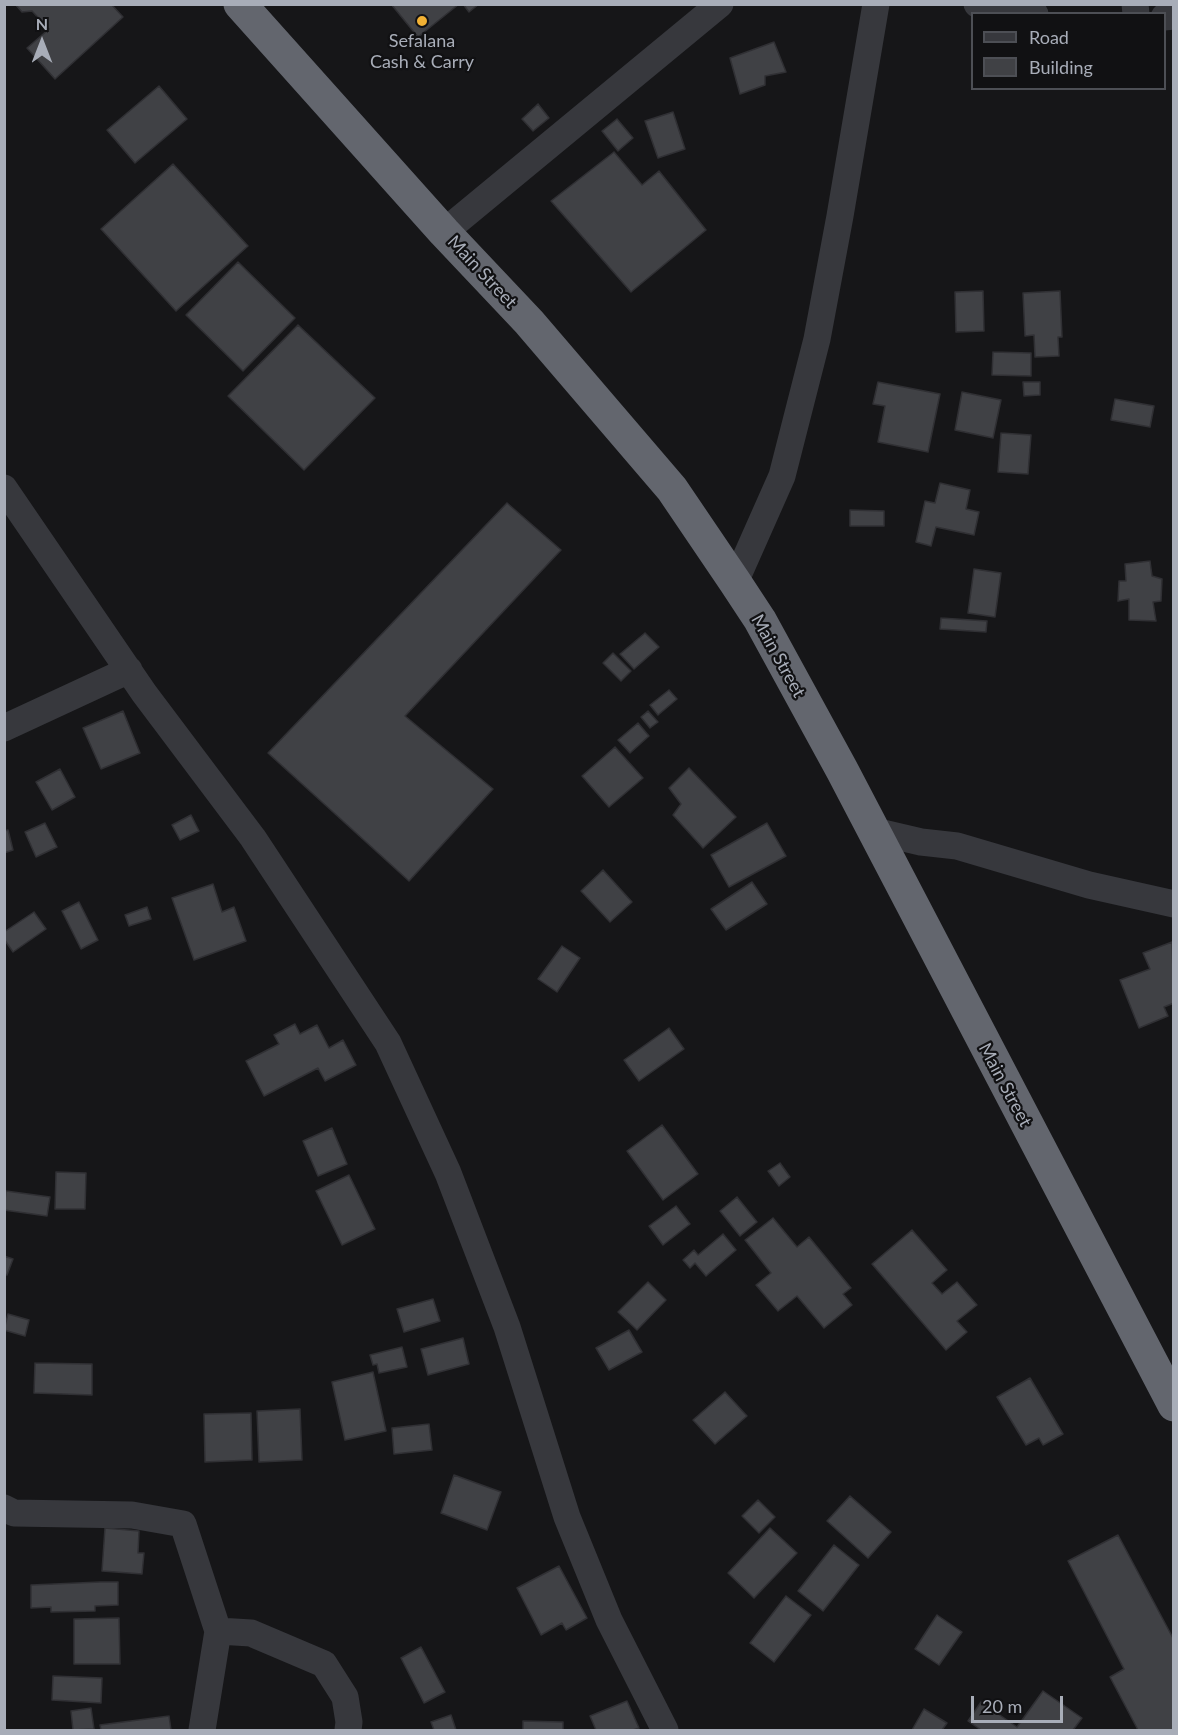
<!DOCTYPE html>
<style>
body{margin:0}
#map{position:relative;width:1178px;height:1735px;overflow:hidden;background:#161618;font-family:Lato,sans-serif}
canvas{display:block}
.frame{position:absolute;inset:0;border:6px solid #a8adb8;pointer-events:none}
.legend{position:absolute;left:971px;top:12px;width:195px;height:78px;box-sizing:border-box;background:#111113;border:2px solid #4d4f55;margin:0;padding:8px 10px;list-style:none;font-size:18px;color:#a8adb8}
.legend li{display:flex;align-items:center;gap:12px;height:30px}
.legend b{width:30px;border:2px solid #4d4f55}
.north{position:absolute;left:12px;top:12px;width:60px;height:60px;-webkit-text-stroke:4px #111113;paint-order:stroke;rotate:0deg;font-size:16px;font-weight:700;line-height:24px;text-align:center;color:#a8adb8}
.north::after{content:'';display:block;margin:auto;width:21px;height:27px;background:#a8adb8;clip-path:polygon(50% 0,100% 100%,50% 72%,0 100%)}
.scale{position:absolute;left:971px;top:1696px;width:92px;height:27px;box-sizing:border-box;border:3px solid #a8adb8;border-top:0;padding-left:8px;font-size:18px;line-height:21px;white-space:nowrap;color:#a8adb8;-webkit-text-stroke:4px #111113;paint-order:stroke}
</style>
<div id="map">
<canvas width="1178" height="1735"></canvas>
<div class="frame"></div>
<ul class="legend">
<li><b style="height:8px;background:#37383d"></b>Road</li>
<li><b style="height:16px;background:#404145"></b>Building</li>
</ul>
<div class="north">N</div>
<div class="scale">20 m</div>
</div>
<script>
const context = document.querySelector('canvas').getContext('2d');
context.lineJoin = 'round';
function fill(path, color) { context.fillStyle = color; context.fill(path, 'evenodd'); }
const shape = rows => new Path2D(rows.map(r => 'M' + r).join(''));
function trace(path, color, width, dash) { context.strokeStyle = color; context.lineWidth = width; context.lineCap = dash ? 'butt' : 'round'; context.setLineDash(dash || []); context.stroke(path); }
function write(font, color, halo, rows, align = 'center') {
  context.font = font + ' Lato,sans-serif'; context.lineWidth = 4.5; context.setLineDash([]); context.textBaseline = 'middle'; context.strokeStyle = halo; context.fillStyle = color; for (const [text, x, y, turn = 0] of rows) {
    context.save(); context.translate(x, y); context.rotate((+turn || 0) * Math.PI / 180); context.textAlign = isNaN(turn) ? turn : align; if (halo) context.strokeText(text, 0, 0); context.fillText(text, 0, 0); context.restore();
  }
}
const building = shape([
 [15,4,111,4,123,17,55,79,27,48,49,29,32,11,22,12,15,4],
 [391,4,459,4,418,37,391,4],
 [463,4,479,4,469,12,463,4],
 [774,42,786,72,765,76,765,85,740,94,730,58,774,42],
 [159,86,187,119,135,163,107,130,159,86],
 [538,104,549,118,533,131,522,119,538,104],
 [673,112,685,149,658,158,645,121,673,112],
 [617,119,633,138,618,151,602,131,617,119],
 [614,152,642,185,659,171,706,230,631,292,551,201,614,152],
 [173,164,248,246,176,311,101,229,173,164],
 [238,262,295,318,243,371,186,315,238,262],
 [983,291,984,331,956,332,955,292,983,291],
 [1060,291,1062,337,1058,337,1059,356,1035,357,1034,335,1025,336,1023,293,1060,291],
 [298,325,375,398,304,470,228,396,298,325],
 [993,352,1031,353,1031,376,992,375,993,352],
 [878,382,940,394,928,452,878,442,885,406,873,404,878,382],
 [1023,382,1040,382,1040,395,1024,396,1023,382],
 [962,392,1001,400,993,438,955,430,962,392],
 [1115,399,1154,406,1150,427,1111,420,1115,399],
 [1001,433,1031,435,1028,474,998,472,1001,433],
 [940,483,970,490,966,509,979,512,974,535,936,527,931,546,916,542,925,501,935,503,940,483],
 [507,503,561,550,405,716,493,789,409,881,268,753,507,503],
 [850,510,884,511,884,526,850,526,850,510],
 [1150,561,1152,576,1162,579,1161,601,1153,602,1156,621,1129,620,1129,599,1118,601,1119,581,1126,581,1125,564,1150,561],
 [974,569,1001,573,995,617,968,613,974,569],
 [941,618,987,621,986,632,940,629,941,618],
 [645,633,659,647,634,669,620,654,645,633],
 [613,653,631,671,621,681,603,663,613,653],
 [669,690,677,699,658,715,650,705,669,690],
 [123,711,140,753,101,769,83,728,123,711],
 [648,711,658,722,650,728,641,717,648,711],
 [638,723,649,736,630,753,618,740,638,723],
 [615,747,643,778,609,807,582,776,615,747],
 [689,768,736,817,703,848,673,815,681,804,669,788,689,768],
 [60,769,75,797,52,810,36,782,60,769],
 [191,815,199,831,180,840,172,825,191,815],
 [45,823,57,847,36,857,25,832,45,823],
 [767,823,786,856,729,887,711,855,767,823],
 [8,830,13,850,4,853,4,831,8,830],
 [603,870,632,902,610,922,581,891,603,870],
 [752,882,767,904,726,930,711,909,752,882],
 [213,884,222,912,234,907,246,941,194,960,172,898,213,884],
 [79,902,98,940,81,949,62,911,79,902],
 [147,907,151,919,129,926,125,915,147,907],
 [34,912,46,929,13,952,4,939,4,932,34,912],
 [1172,942,1174,1003,1164,1007,1168,1016,1139,1028,1120,980,1150,969,1143,953,1172,942],
 [562,946,580,958,557,992,538,979,562,946],
 [295,1024,300,1034,317,1025,329,1048,343,1040,356,1065,325,1081,318,1068,264,1096,246,1061,279,1044,274,1035,295,1024],
 [669,1028,684,1049,639,1081,624,1060,669,1028],
 [662,1125,698,1174,663,1200,627,1151,662,1125],
 [332,1128,347,1164,318,1176,303,1141,332,1128],
 [780,1163,790,1177,779,1186,768,1171,780,1163],
 [56,1172,86,1173,85,1209,55,1209,56,1172],
 [349,1175,375,1229,342,1245,316,1191,349,1175],
 [6,1191,50,1197,47,1216,4,1210,6,1191],
 [737,1197,757,1222,740,1236,720,1211,737,1197],
 [676,1206,690,1224,663,1245,649,1226,676,1206],
 [773,1218,797,1247,809,1237,851,1288,843,1294,852,1305,824,1328,797,1296,778,1311,756,1285,771,1273,745,1240,773,1218],
 [912,1230,947,1270,932,1283,942,1294,957,1282,977,1305,957,1321,967,1332,946,1350,872,1264,912,1230],
 [723,1234,736,1250,706,1276,695,1263,690,1268,683,1260,694,1250,698,1255,723,1234],
 [4,1256,13,1259,7,1275,4,1274,4,1256],
 [648,1282,666,1300,637,1330,618,1312,648,1282],
 [433,1299,440,1321,404,1332,397,1309,433,1299],
 [8,1314,29,1320,25,1336,4,1330,8,1314],
 [629,1330,642,1352,609,1370,596,1348,629,1330],
 [463,1338,469,1364,428,1375,421,1349,463,1338],
 [402,1347,407,1367,379,1373,377,1364,373,1365,370,1355,402,1347],
 [35,1363,92,1364,92,1395,34,1393,35,1363],
 [373,1372,386,1431,345,1440,332,1382,373,1372],
 [1030,1378,1063,1434,1043,1445,1039,1438,1026,1445,997,1397,1030,1378],
 [725,1392,747,1416,715,1444,693,1420,725,1392],
 [300,1409,302,1460,259,1462,257,1411,300,1409],
 [251,1413,252,1460,205,1462,204,1414,251,1413],
 [429,1424,432,1450,394,1454,392,1428,429,1424],
 [454,1475,501,1492,487,1530,441,1513,454,1475],
 [850,1496,891,1532,868,1558,827,1521,850,1496],
 [758,1500,775,1517,759,1533,742,1516,758,1500],
 [105,1528,139,1531,138,1553,144,1553,142,1574,102,1571,105,1528],
 [770,1528,797,1553,754,1598,728,1573,770,1528],
 [1118,1535,1174,1640,1174,1730,1138,1730,1110,1677,1124,1669,1068,1561,1118,1535],
 [834,1545,859,1565,823,1611,798,1591,834,1545],
 [559,1566,587,1618,566,1630,562,1623,541,1635,517,1588,559,1566],
 [100,1582,118,1582,118,1605,95,1606,95,1611,51,1612,51,1607,31,1608,31,1585,100,1582],
 [786,1596,811,1615,774,1662,750,1643,786,1596],
 [937,1615,962,1632,939,1665,915,1649,937,1615],
 [119,1618,120,1664,74,1664,74,1619,119,1618],
 [421,1647,445,1692,424,1703,401,1658,421,1647],
 [53,1676,102,1678,101,1703,52,1700,53,1676],
 [1043,1691,1082,1718,1073,1730,981,1730,968,1721,981,1702,1017,1727,1043,1691],
 [627,1701,639,1728,633,1730,596,1730,590,1716,627,1701],
 [91,1708,94,1729,73,1730,71,1711,91,1708],
 [924,1709,947,1723,942,1730,912,1730,924,1709],
 [451,1715,456,1730,434,1730,431,1722,451,1715],
 [169,1716,171,1730,101,1730,100,1725,169,1716],
 [523,1721,563,1722,563,1730,523,1730,523,1721]
]);
const street = shape([
 [977,4,1035,14],
 [1135,4,1136,14],
 [1164,17,1174,16],
 [444,232,720,4],
 [4,488,144,693,253,838,388,1043,448,1173,507,1327,567,1517,609,1620,665,1730],
 [735,582,782,476,817,339,840,216,876,4],
 [4,728,129,670],
 [874,831,921,842,957,846,1089,885,1174,904],
 [4,1508,14,1513,132,1515,183,1524,218,1631,202,1730],
 [218,1631,251,1633,324,1664,345,1697,349,1722,348,1730]
]);
const highway = shape([
 [240,4,444,232,529,322,672,489,735,582,760,620,842,770,1174,1405]
]);
const markers = [
 [422,21,6,"#f2b134"]
];
const poiNames = [
 ["Sefalana",422,41],
 ["Cash & Carry",422,62]
];
const streetNames = [
 ["Main Street",482,272,47],
 ["Main Street",778,656,61],
 ["Main Street",1005,1085,62]
];
fill(building, '#404145');
trace(building, '#303034', 1.5);
trace(street, '#37383d', 27);
trace(highway, '#63666e', 33);
for (const [x, y, r, color] of markers) { const dot = new Path2D(); dot.arc(x, y, r, 0, 2 * Math.PI); context.fillStyle = color; context.fill(dot); trace(dot, '#111113', 2); }
write('18px', '#a8adb8', '#111113', poiNames);
write('18px', '#a8adb8', '#111113', streetNames);
</script>
